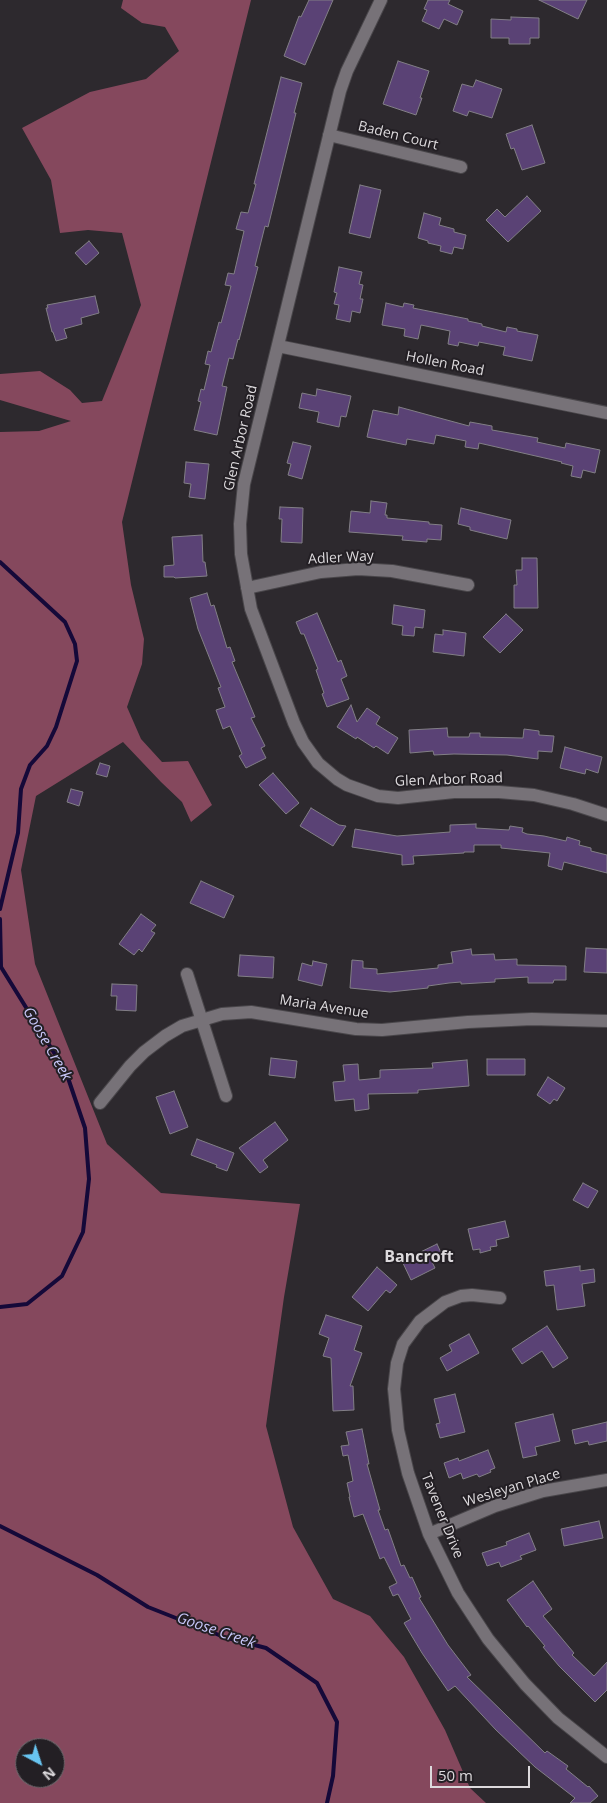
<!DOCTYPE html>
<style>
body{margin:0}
#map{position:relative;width:607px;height:1803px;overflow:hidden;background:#2d292e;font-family:"Open Sans",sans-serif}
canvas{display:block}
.north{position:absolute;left:15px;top:1738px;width:50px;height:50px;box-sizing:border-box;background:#231f24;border:1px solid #6d6a6e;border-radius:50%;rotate:140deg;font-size:14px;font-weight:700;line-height:20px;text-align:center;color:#dddadd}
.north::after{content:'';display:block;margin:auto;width:18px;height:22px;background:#68c4f0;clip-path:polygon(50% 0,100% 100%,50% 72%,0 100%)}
.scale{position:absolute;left:430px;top:1766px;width:100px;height:22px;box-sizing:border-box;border:2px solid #dddadd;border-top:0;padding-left:6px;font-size:15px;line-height:18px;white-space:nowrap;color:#dddadd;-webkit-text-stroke:4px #231f24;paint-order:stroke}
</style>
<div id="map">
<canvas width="607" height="1803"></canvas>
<div class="north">N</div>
<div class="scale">50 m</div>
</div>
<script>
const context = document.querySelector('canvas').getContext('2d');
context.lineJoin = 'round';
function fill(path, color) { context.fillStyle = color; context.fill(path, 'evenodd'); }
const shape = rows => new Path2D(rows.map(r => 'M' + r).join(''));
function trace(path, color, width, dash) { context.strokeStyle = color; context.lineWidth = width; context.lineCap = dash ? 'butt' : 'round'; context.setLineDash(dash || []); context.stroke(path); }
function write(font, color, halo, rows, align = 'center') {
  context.font = font + ' "Open Sans",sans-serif'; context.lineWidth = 4; context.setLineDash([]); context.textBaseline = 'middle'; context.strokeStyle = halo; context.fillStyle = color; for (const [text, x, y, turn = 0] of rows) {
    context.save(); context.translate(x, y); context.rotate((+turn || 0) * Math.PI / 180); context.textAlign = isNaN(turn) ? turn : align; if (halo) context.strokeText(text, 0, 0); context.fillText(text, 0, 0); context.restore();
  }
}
const forest = shape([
 [123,0,251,0,122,522,131,585,144,639,142,664,127,707,141,739,162,762,188,761,212,805,191,822,182,802,161,782,123,742,36,796,21,870,35,964,107,1144,161,1193,300,1204,284,1297,266,1426,293,1527,333,1599,370,1616,404,1657,445,1730,470,1788,486,1803,0,1803,0,432,39,431,71,421,0,400,0,374,40,371,70,390,82,403,102,401,141,305,122,233,88,230,60,233,51,180,22,128,90,92,146,79,179,51,165,27,142,23,121,8],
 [25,1748,55,1748,55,1778,25,1778]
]);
const stream = shape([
 [0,562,65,622,75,644,77,661,56,727,47,746,30,765,21,789,18,833,0,909],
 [0,919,1,967,66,1072,85,1128,89,1179,83,1232,62,1276,27,1304,0,1307],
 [0,1526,97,1575,148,1607,224,1637,266,1648,317,1683,337,1722,333,1776,327,1803]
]);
const building = shape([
 [309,0,333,0,305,65,284,56,299,16,301,17,309,0],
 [428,0,450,0,448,4,463,11,457,25,444,19,439,29,422,21,427,10,424,9,428,0],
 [539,0,587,0,578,19,539,0],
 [511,17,539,18,539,38,530,38,530,44,509,44,509,38,491,38,491,19,511,20,511,17],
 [398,61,429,71,420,98,422,98,416,115,383,104,398,61],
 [281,77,302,83,294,113,296,113,268,227,265,226,255,266,258,267,239,340,238,339,233,359,229,358,222,386,227,387,217,435,194,430,201,402,198,401,201,389,204,390,210,365,205,364,208,351,211,352,219,322,221,323,231,286,225,285,228,273,234,274,244,231,236,229,241,212,248,213,256,184,254,184,281,77],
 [476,80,502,89,492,118,469,111,467,116,453,111,462,84,473,87,476,80],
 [532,125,545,163,522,170,514,148,511,149,506,134,532,125],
 [360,185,381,190,370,238,349,233,360,185],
 [527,196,541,211,508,242,486,220,497,209,505,217,527,196],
 [424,213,441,218,439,225,454,229,454,232,466,235,463,249,454,247,452,254,440,251,441,246,428,243,428,241,418,238,424,213],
 [89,241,99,253,86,265,75,253,89,241],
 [339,267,362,272,359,284,363,285,360,299,363,299,360,313,352,311,350,322,336,319,339,305,334,304,337,293,334,292,339,267],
 [95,296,99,313,81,318,82,324,64,329,67,338,56,341,53,332,52,332,46,308,48,308,47,305,95,296],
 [386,303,403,307,404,303,414,305,413,308,468,319,468,321,482,324,482,326,506,332,507,327,517,329,517,331,538,335,532,361,503,355,505,347,479,342,478,346,459,342,458,346,448,344,450,331,421,325,418,339,404,336,405,329,382,325,386,303],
 [317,389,351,396,346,417,341,416,339,427,317,422,319,412,299,408,302,393,316,396,317,389],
 [399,407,469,426,470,422,492,426,492,430,538,438,537,442,565,448,566,443,600,450,595,473,583,470,581,478,571,476,573,466,561,463,562,462,479,443,478,449,465,447,466,441,436,435,434,444,407,439,406,445,367,437,373,410,398,415,399,407],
 [293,442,311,446,302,479,288,475,291,464,287,463,293,442],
 [186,462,209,464,205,499,189,497,191,484,184,483,186,462],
 [371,501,387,503,385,515,387,515,387,518,429,522,429,524,442,525,441,540,427,539,427,542,402,540,403,536,349,532,351,511,370,513,371,501],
 [280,507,303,508,302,543,281,542,282,519,279,519,280,507],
 [461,508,511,520,507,539,470,530,470,527,458,524,461,508],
 [202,535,203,562,205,562,207,576,175,578,174,577,164,577,164,566,174,565,172,537,202,535],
 [522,558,537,558,538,608,514,608,514,585,517,585,516,570,522,570,522,558],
 [207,593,211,606,214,605,227,648,230,647,235,661,232,662,255,717,251,718,265,746,261,748,266,758,246,768,239,756,242,754,230,726,223,729,216,710,225,707,218,688,221,687,198,629,190,598,207,593],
 [394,605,425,610,423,628,415,627,414,636,402,635,403,626,392,624,394,605],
 [317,613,338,662,341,660,347,676,341,679,349,699,327,707,322,694,324,693,316,670,318,669,304,634,301,634,296,622,317,613],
 [506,614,523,630,500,653,483,637,506,614],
 [443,630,466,633,464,656,433,652,435,634,443,635,443,630],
 [351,705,357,722,367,708,380,717,376,724,398,738,388,754,376,746,374,748,357,737,356,739,337,727,351,705],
 [447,728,448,737,469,737,470,733,480,733,480,737,523,738,524,729,539,731,539,735,554,736,552,752,538,751,538,759,507,755,454,754,434,755,433,751,410,753,409,730,447,728],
 [565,747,602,757,598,773,586,769,585,774,560,768,565,747],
 [100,763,110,766,107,777,96,774,100,763],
 [273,773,299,803,286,814,259,785,273,773],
 [71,789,83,792,79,806,67,802,71,789],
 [311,808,339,825,346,826,333,846,300,826,311,808],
 [476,824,476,828,509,830,510,826,523,828,522,832,527,834,544,836,566,841,567,837,580,841,579,845,591,848,591,851,607,855,607,873,564,862,562,870,548,866,550,853,501,848,501,845,474,845,474,852,464,852,464,853,413,856,414,864,402,865,402,855,352,847,355,829,397,836,450,832,450,825,476,824],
 [201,881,234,896,224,918,190,903,201,881],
 [141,914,156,925,151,931,155,933,142,952,139,949,134,955,119,944,141,914],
 [586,948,607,949,607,973,584,972,586,948],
 [471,949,472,955,494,954,495,960,517,959,517,965,566,966,566,980,554,980,553,983,528,983,528,977,495,979,495,982,461,984,461,982,449,983,428,986,428,988,390,992,350,988,352,960,363,961,363,968,377,969,377,974,438,968,438,965,453,963,451,952,471,949],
 [240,955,274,957,273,978,238,976,240,955],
 [313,961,327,964,322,986,298,980,302,963,312,966,313,961],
 [112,984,137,985,136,1011,116,1010,117,996,111,996,112,984],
 [271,1058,297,1061,295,1078,269,1075,271,1058],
 [487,1059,525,1059,525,1075,487,1075,487,1059],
 [467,1060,469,1086,418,1090,418,1093,368,1094,369,1109,355,1111,354,1099,335,1101,333,1082,345,1081,343,1065,358,1064,359,1080,380,1078,380,1070,433,1068,432,1063,467,1060],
 [548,1077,565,1088,557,1101,554,1099,550,1104,537,1095,548,1077],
 [174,1091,188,1127,170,1134,156,1097,174,1091],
 [275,1122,288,1140,263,1160,268,1167,260,1173,239,1148,275,1122],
 [197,1139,234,1153,227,1171,216,1167,217,1165,191,1155,197,1139],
 [583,1183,598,1191,588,1208,573,1200,583,1183],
 [505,1221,509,1237,496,1240,497,1246,490,1247,491,1250,480,1253,480,1249,473,1250,468,1229,505,1221],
 [437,1244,443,1257,432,1262,435,1268,411,1280,402,1261,437,1244],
 [580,1266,580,1271,594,1269,595,1282,582,1284,585,1306,557,1310,554,1285,546,1286,544,1271,580,1266],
 [377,1267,397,1285,390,1293,386,1290,368,1311,352,1297,377,1267],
 [326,1315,362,1326,354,1350,362,1353,350,1386,353,1386,354,1410,333,1411,331,1358,323,1356,329,1338,319,1334,326,1315],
 [547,1326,568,1358,553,1368,542,1351,522,1364,512,1349,547,1326],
 [469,1334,479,1353,447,1371,440,1358,452,1351,449,1345,469,1334],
 [455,1394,465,1432,440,1438,436,1424,440,1423,434,1399,455,1394],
 [553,1414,560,1441,535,1447,537,1455,523,1458,515,1423,553,1414],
 [607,1422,607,1441,589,1445,588,1441,575,1444,572,1430,607,1422],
 [362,1429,369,1464,367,1464,380,1510,378,1510,385,1530,388,1529,401,1566,404,1565,410,1578,412,1577,421,1597,419,1598,448,1645,471,1675,467,1677,545,1753,547,1751,568,1766,566,1769,588,1787,589,1786,598,1796,590,1803,570,1803,575,1798,535,1767,496,1730,455,1686,448,1691,422,1653,404,1623,411,1619,398,1594,393,1596,389,1587,397,1583,384,1557,380,1559,363,1514,354,1517,349,1497,350,1497,347,1483,353,1481,348,1455,343,1456,341,1446,349,1445,346,1432,362,1429],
 [488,1450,495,1468,490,1470,491,1472,479,1477,477,1474,463,1479,461,1473,449,1478,444,1463,458,1458,459,1461,488,1450],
 [599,1521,603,1538,564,1546,561,1529,599,1521],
 [529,1533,536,1550,520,1556,522,1559,501,1567,499,1562,487,1566,482,1553,507,1545,506,1542,529,1533],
 [533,1581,552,1609,543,1616,574,1653,572,1655,594,1676,607,1662,607,1690,595,1702,559,1666,543,1647,545,1646,528,1626,527,1627,507,1600,533,1581]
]);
const minor = shape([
 [381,0,347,71,340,91,244,484,240,524,241,554,251,609,294,723,303,742,318,763,337,779,347,785,378,796,398,798,454,792,499,792,534,795,573,804,607,815],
 [329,135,461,167],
 [278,346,607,413],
 [247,588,321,572,358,569,392,571,468,585],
 [187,974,226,1096],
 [100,1103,130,1066,144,1052,165,1036,182,1026,222,1014,251,1012,356,1029,382,1030,468,1022,532,1019,607,1021],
 [500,1298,472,1295,461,1296,445,1302,420,1321,403,1344,397,1363,394,1389,398,1430,408,1473,429,1534,458,1593,488,1639,525,1684,558,1718,607,1757],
 [429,1534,495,1506,543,1491,607,1480]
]);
const streetNames = [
 ["Baden Court",398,136,14],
 ["Hollen Road",445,364,11],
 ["Glen Arbor Road",241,438,-77],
 ["Adler Way",341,558,-3],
 ["Glen Arbor Road",449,780,-2],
 ["Maria Avenue",324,1007,9],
 ["Wesleyan Place",512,1488,-17],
 ["Tavener Drive",442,1516,68]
];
const waterNames = [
 ["Goose Creek",47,1044,60],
 ["Goose Creek",216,1631,19]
];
const quarterNames = [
 ["Bancroft",419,1257]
];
fill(forest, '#85485d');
trace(stream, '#150939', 4);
fill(building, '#5a4275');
trace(building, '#827f86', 1);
trace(minor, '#49464a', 14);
trace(minor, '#777278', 12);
write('14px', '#dddadd', '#231f24', streetNames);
write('italic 15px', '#c7c6f8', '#231f24', waterNames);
write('bold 16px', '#dddadd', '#231f24', quarterNames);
</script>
